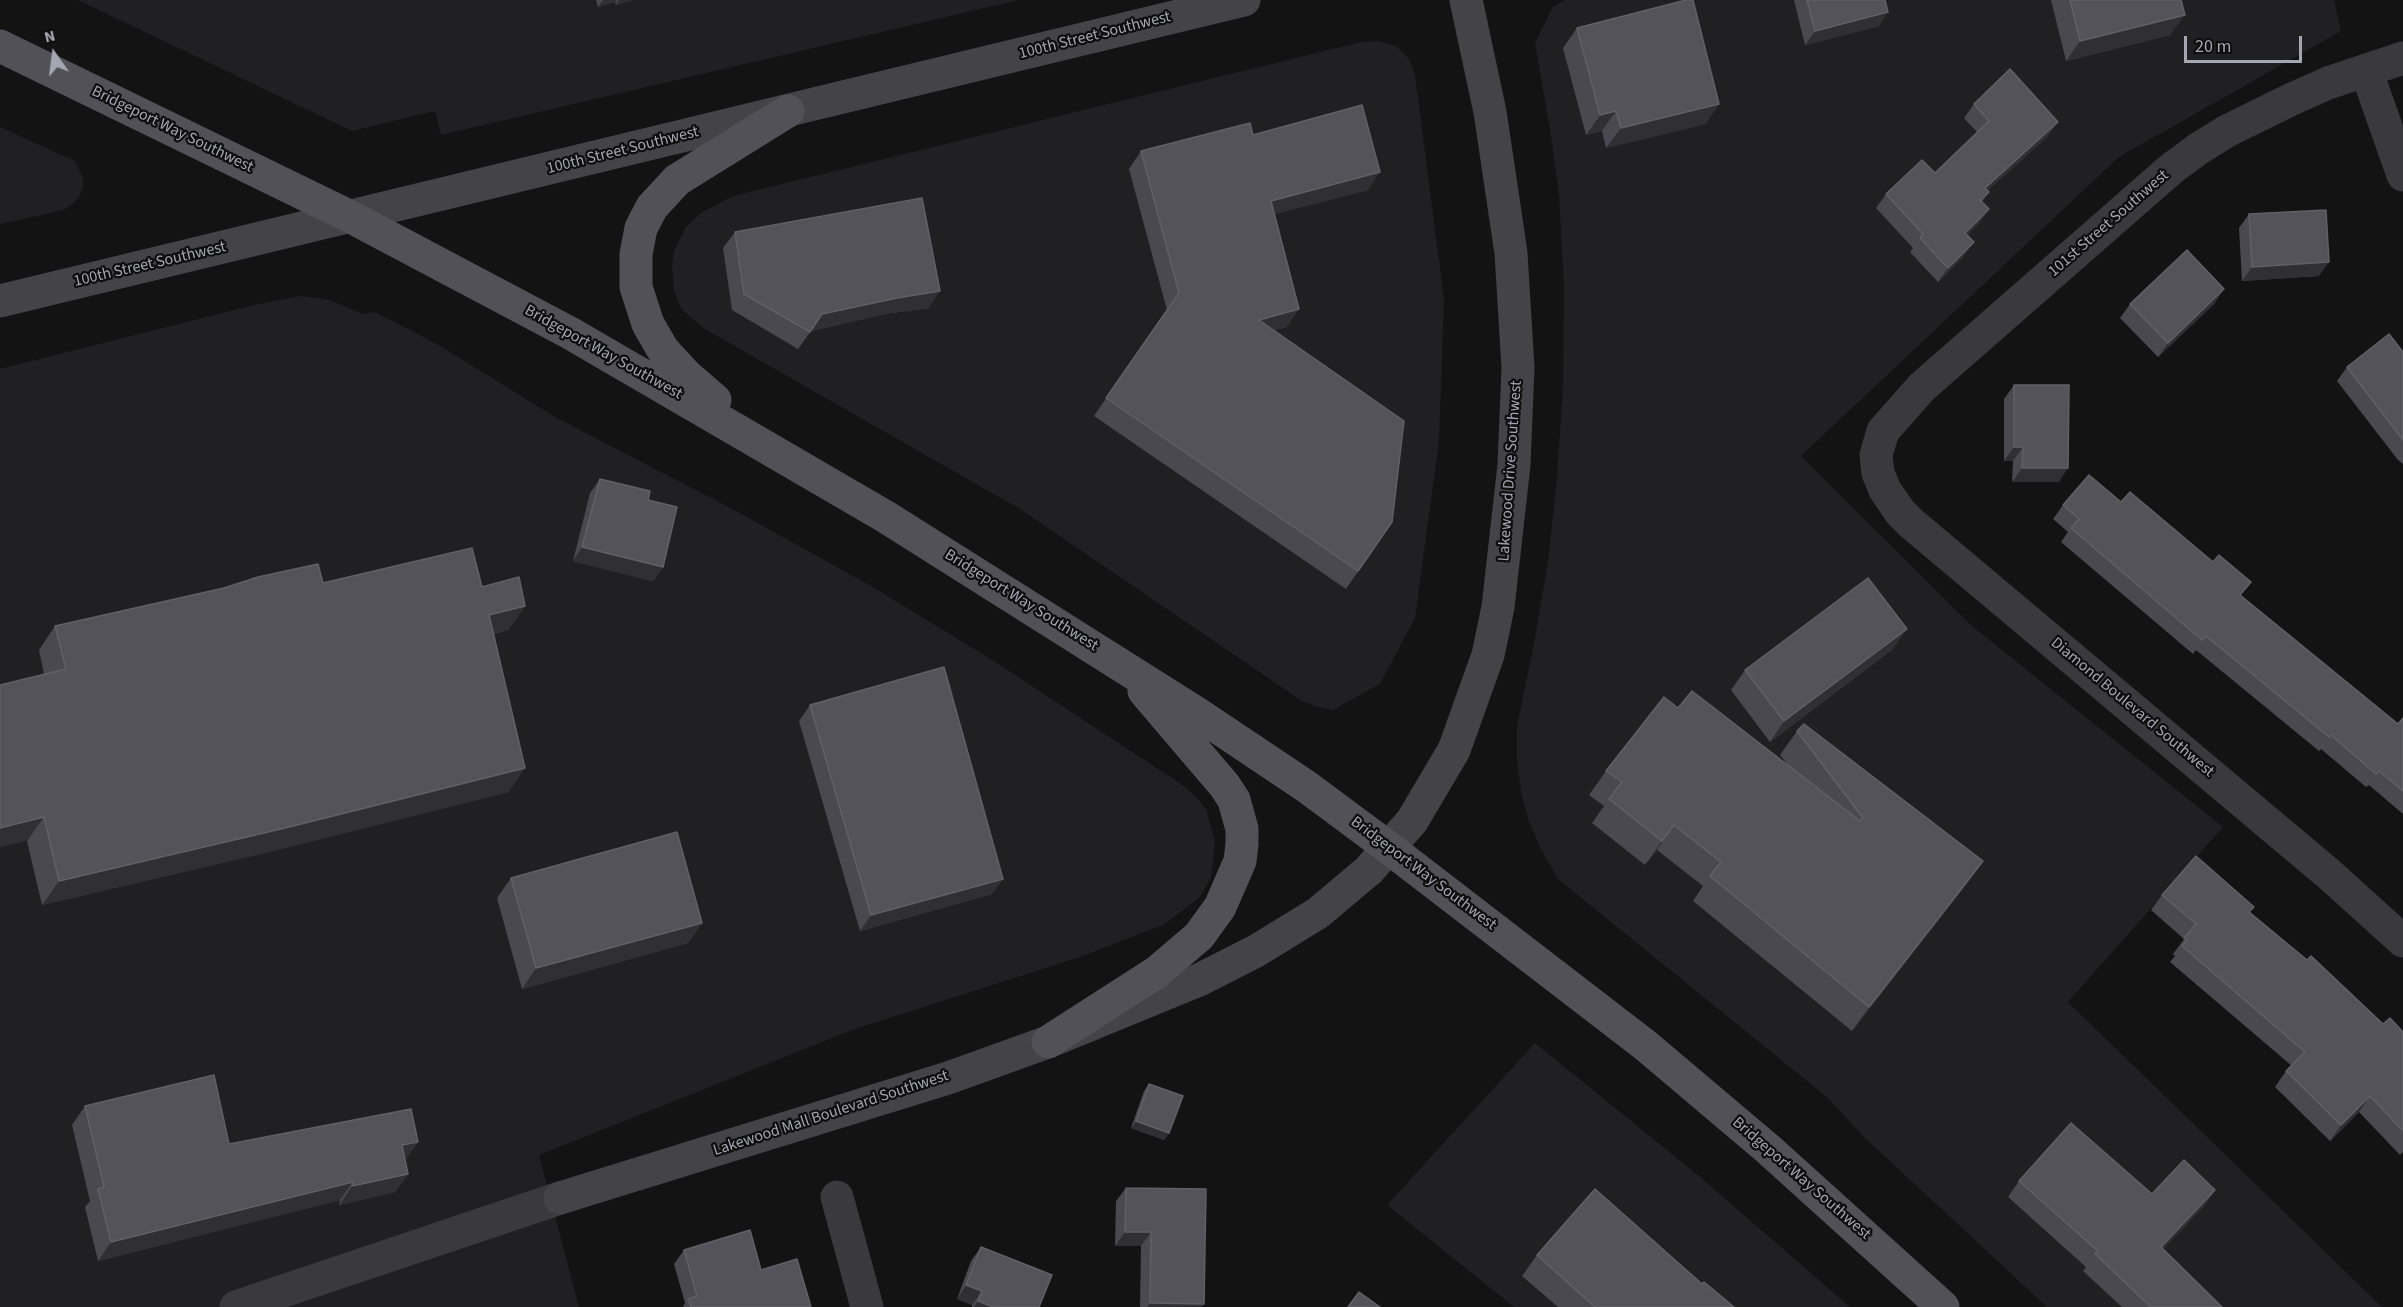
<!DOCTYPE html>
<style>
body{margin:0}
#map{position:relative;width:2403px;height:1307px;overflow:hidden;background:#131314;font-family:"Source Sans 3",sans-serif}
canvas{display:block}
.north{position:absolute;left:24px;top:24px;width:60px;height:60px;-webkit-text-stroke:4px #0e0e0f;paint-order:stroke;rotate:346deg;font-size:16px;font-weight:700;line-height:24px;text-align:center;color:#a6a6b3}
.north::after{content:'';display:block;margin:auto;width:21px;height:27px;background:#a6a6b3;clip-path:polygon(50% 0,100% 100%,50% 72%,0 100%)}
.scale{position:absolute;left:2184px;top:36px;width:118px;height:27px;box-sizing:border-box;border:3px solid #a6a6b3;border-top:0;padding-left:8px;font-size:18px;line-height:21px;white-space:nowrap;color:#a6a6b3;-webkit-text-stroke:4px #0e0e0f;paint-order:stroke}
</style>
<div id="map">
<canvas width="2403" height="1307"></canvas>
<div class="north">N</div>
<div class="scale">20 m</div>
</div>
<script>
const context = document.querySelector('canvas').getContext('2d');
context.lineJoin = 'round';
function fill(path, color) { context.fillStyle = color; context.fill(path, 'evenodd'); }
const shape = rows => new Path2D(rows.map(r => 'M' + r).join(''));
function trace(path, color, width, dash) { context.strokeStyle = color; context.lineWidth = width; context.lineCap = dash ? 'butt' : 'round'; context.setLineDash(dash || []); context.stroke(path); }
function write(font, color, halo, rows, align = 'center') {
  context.font = font + ' "Source Sans 3",sans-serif'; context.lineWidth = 4.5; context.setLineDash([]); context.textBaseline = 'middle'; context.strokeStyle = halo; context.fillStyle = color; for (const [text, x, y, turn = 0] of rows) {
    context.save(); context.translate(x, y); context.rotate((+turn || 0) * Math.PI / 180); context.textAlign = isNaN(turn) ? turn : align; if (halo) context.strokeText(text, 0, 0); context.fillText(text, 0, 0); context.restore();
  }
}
const built = shape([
 [78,0,1019,0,441,135,435,111,352,131],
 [1565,0,2334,0,2341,31,2119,157,1801,456,1972,626,2223,827,2068,1002,2382,1307,2047,1307,1864,1137,1828,1098,1558,879,1542,851,1529,822,1521,792,1517,759,1517,726,1534,644,1548,561,1557,478,1563,384,1564,290,1559,195,1551,136,1535,43,1553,7],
 [1378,41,1396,46,1409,59,1415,74,1444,300,1439,441,1415,618,1380,684,1333,710,1318,707,1302,701,1020,509,705,329,682,310,674,291,672,267,674,251,686,227,701,213,733,196,1361,42],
 [0,127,75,161,83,178,83,187,79,197,72,204,64,210,0,224],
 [300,296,330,300,363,314,375,312,437,344,555,417,736,511,871,586,989,658,1181,784,1195,796,1206,809,1215,841,1211,878,1200,897,1165,924,1080,957,855,1029,539,1155,579,1307,0,1307,0,369,254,305],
 [1535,1043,1699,1176,1850,1307,1514,1307,1387,1205]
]);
const street = shape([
 [2403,58,2328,83,2292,99,2227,131,2198,149,2171,169,1922,387,1883,431,1876,455,1878,473,1885,490,1900,512,1911,523,2330,875,2403,941],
 [2366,70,2403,175],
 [837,1197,867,1307],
 [236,1307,560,1198]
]);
const secondary = shape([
 [0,301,1244,0],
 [560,1198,948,1078,1048,1042,1199,980,1256,951,1318,913,1369,870,1412,821,1454,750,1488,655,1498,607,1514,465,1518,368,1511,253,1490,112,1466,0]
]);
const primary = shape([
 [0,46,351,217,570,333,886,517,1198,714,1307,787,1389,848,1645,1045,1768,1149,1943,1307],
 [715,400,686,375,663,350,648,324,636,287,636,254,641,228,652,207,677,180,788,111],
 [1048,1042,1157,972,1199,936,1220,907,1240,861,1242,844,1242,829,1234,800,1225,786,1144,691]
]);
const wall = shape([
 [596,0,632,0,616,5,615,2,598,7],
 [1794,0,1885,0,1879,26,1805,45],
 [2051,0,2181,0,2170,35,2066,61],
 [1577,28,1719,104,1705,124,1606,148,1602,131,1586,135,1563,48],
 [1974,104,2048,136,1988,190,1989,192,1982,202,1989,209,1979,223,1967,235,1964,256,1938,282,1910,252,1913,248,1876,208,1886,194,1935,173,1977,132,1964,118],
 [1253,135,1368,190,1274,214,1287,327,1274,330,1392,522,1346,589,1094,416,1167,310,1129,169,1141,151],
 [2249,214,2319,276,2242,281,2239,228],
 [735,232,929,308,885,314,811,331,798,349,732,310,723,248],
 [2215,303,2158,357,2120,318,2130,304],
 [2403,352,2403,464,2398,460,2337,381,2347,367],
 [2014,385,2059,482,2012,482,2013,461,2004,461,2004,399],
 [600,479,648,500,663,567,653,581,573,561,590,493],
 [2121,502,2241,596,2398,724,2403,718,2403,814,2369,785,2366,787,2321,749,2319,751,2196,650,2193,654,2061,542,2068,532,2053,519,2063,505],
 [323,583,482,587,525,606,508,630,494,634,525,768,508,792,264,853,42,905,27,841,44,674,39,650,55,626],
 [1893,649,1770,742,1731,690,1745,670],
 [810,705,992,894,860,931,799,721],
 [1678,708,1788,765,1780,755,1797,731,1983,861,1966,885,1852,1031,1693,901,1703,886,1657,850,1645,865,1592,823,1604,806,1589,795,1606,771],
 [511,878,702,923,688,943,522,989,497,898],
 [2162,895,2250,912,2383,1024,2403,1032,2403,1152,2400,1155,2359,1112,2330,1141,2275,1087,2286,1071,2292,1066,2170,962,2175,956,2173,954,2184,939,2151,910],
 [1149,1084,1169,1133,1164,1140,1131,1128,1144,1091],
 [85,1106,229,1144,418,1142,405,1160,408,1174,395,1192,339,1205,340,1200,98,1261,85,1207,90,1201,72,1125],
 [2019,1181,2152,1194,2215,1190,2204,1206,2163,1249,2222,1307,2122,1307,2083,1271,2086,1267,2008,1197],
 [1126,1188,1202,1307,1140,1307,1141,1246,1115,1246,1116,1201],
 [981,1247,1039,1307,972,1307,972,1305,957,1299,971,1261],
 [684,1250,761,1270,811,1307,683,1307,685,1303,674,1264],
 [1537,1255,1702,1284,1734,1307,1558,1307,1522,1276]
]);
const shadedWall = shape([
 [603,0,617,0,615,2,598,7],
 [619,0,632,0,616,5],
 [1888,12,1879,26,1805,45,1815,31],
 [2185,15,2170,35,2066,61,2080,41],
 [1719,104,1705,124,1606,148,1621,128],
 [1616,111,1602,131,1586,135,1600,115],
 [2058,122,2048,136,1975,202,1985,188],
 [1380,172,1368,190,1258,218,1271,201],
 [1989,209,1979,223,1955,247,1965,233],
 [1974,242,1964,256,1938,282,1948,268],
 [2329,262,2319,276,2242,281,2252,267],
 [2224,289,2215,303,2158,357,2168,343],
 [940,291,929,308,885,314,810,331,822,314,897,298],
 [1299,309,1287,327,1247,338,1259,320],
 [2014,447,2023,447,2013,461,2004,461],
 [2022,468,2068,468,2059,482,2012,482],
 [582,547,663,567,653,581,573,561],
 [525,606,508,630,472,639,489,615],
 [1907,629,1893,649,1770,742,1784,721],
 [525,768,508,792,264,853,42,905,59,881],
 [44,817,27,841,0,847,0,828],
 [1674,825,1657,850,1645,865,1662,841],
 [1983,861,1966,885,1852,1031,1869,1007],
 [1003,879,992,894,860,931,871,915],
 [702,923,688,943,522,989,536,968],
 [2370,1096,2359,1112,2330,1141,2341,1125],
 [1136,1121,1169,1133,1164,1140,1131,1128],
 [418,1142,405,1160,402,1145],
 [408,1174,395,1192,339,1205,352,1186],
 [353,1182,340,1200,98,1261,111,1242],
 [2215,1190,2204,1206,2150,1263,2161,1247],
 [1125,1232,1151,1232,1141,1246,1115,1246],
 [966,1285,982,1291,972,1305,957,1299],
 [978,1301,993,1307,974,1307],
 [1150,1303,1204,1304,1202,1307,1147,1307]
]);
const building = shape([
 [1686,0,1693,0,1719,104,1621,128,1616,111,1600,115,1577,28,1686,0],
 [1807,0,1885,0,1888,12,1815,31,1807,0],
 [2070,0,2181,0,2185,15,2080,41,2070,0],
 [2010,69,2058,122,1985,188,1989,192,1980,200,1989,209,1965,233,1974,242,1948,268,1920,238,1923,234,1886,194,1922,160,1935,173,1989,121,1974,104,2010,69],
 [1362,105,1380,172,1271,201,1299,309,1259,320,1404,421,1392,522,1358,571,1106,398,1179,293,1141,151,1250,123,1253,135,1362,105],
 [922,198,940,291,897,298,822,314,810,332,744,294,735,232,922,198],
 [2326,210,2329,262,2252,267,2249,214,2326,210],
 [2187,250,2224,289,2168,343,2130,304,2187,250],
 [2389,334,2403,352,2403,440,2347,367,2389,334],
 [2014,385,2069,385,2068,468,2022,468,2023,447,2014,447,2014,385],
 [2089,475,2121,502,2130,492,2213,562,2219,555,2251,582,2240,595,2398,724,2403,718,2403,791,2379,771,2376,774,2331,735,2329,737,2206,636,2202,640,2071,528,2079,519,2063,505,2089,475],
 [600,479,650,491,648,500,677,507,663,567,582,547,600,479],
 [472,548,482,587,519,577,525,606,489,615,525,768,281,829,59,881,44,817,0,828,0,685,66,669,55,626,224,588,258,577,318,564,323,583,472,548],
 [1868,578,1907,629,1784,721,1745,670,1868,578],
 [944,667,1003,879,871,915,810,705,944,667],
 [1692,691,1860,821,1863,818,1797,731,1804,724,1983,861,1869,1007,1710,876,1721,862,1674,825,1662,841,1609,799,1622,782,1606,771,1664,697,1678,708,1692,691],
 [677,832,702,923,536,968,511,878,677,832],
 [2196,856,2254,907,2249,912,2307,960,2311,956,2383,1024,2390,1018,2403,1032,2403,1131,2370,1096,2341,1125,2286,1071,2305,1052,2182,946,2187,940,2184,938,2196,924,2162,895,2196,856],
 [214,1075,229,1144,411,1109,418,1142,402,1145,408,1174,352,1186,353,1182,111,1242,98,1189,104,1187,85,1106,214,1075],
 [1149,1084,1183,1096,1169,1133,1136,1121,1149,1084],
 [2071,1123,2152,1194,2184,1160,2215,1190,2161,1247,2222,1307,2151,1307,2095,1254,2098,1251,2019,1181,2071,1123],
 [1126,1188,1206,1189,1204,1304,1150,1303,1151,1232,1125,1232,1126,1188],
 [1595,1189,1702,1284,1704,1282,1734,1307,1595,1307,1537,1255,1595,1189],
 [750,1230,761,1270,797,1259,811,1307,691,1307,688,1299,697,1296,684,1250,750,1230],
 [981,1247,1052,1275,1039,1307,993,1307,978,1301,982,1291,966,1285,981,1247],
 [1359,1292,1380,1307,1348,1307,1359,1292]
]);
const streetNames = [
 ["100th Street Southwest",1095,36,-14],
 ["Bridgeport Way Southwest",172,130,26],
 ["100th Street Southwest",623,151,-14],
 ["101st Street Southwest",2109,224,-41],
 ["100th Street Southwest",150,265,-13],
 ["Bridgeport Way Southwest",603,353,29],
 ["Lakewood Drive Southwest",1511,471,-86],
 ["Bridgeport Way Southwest",1021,601,32],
 ["Diamond Boulevard Southwest",2132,708,40],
 ["Bridgeport Way Southwest",1423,874,37],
 ["Lakewood Mall Boulevard Southwest",831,1114,-18],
 ["Bridgeport Way Southwest",1801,1179,41]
];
fill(built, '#201f21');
trace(street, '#3a393e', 33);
trace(secondary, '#434348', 33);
trace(primary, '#515157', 33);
fill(wall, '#4a494f');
fill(shadedWall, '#302f33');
fill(building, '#545359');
trace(building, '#616067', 1.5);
write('16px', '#a6a6b3', '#0e0e0f', streetNames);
</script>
